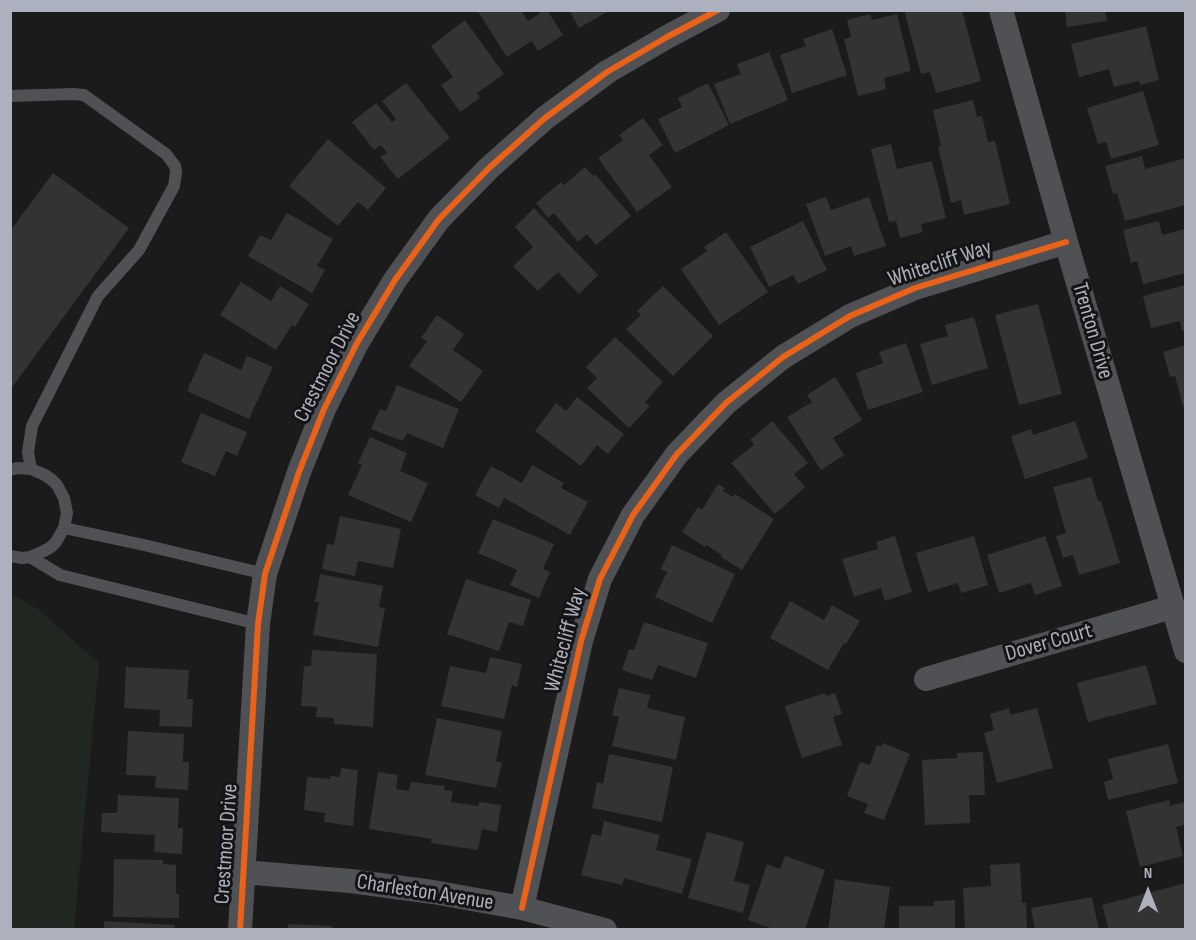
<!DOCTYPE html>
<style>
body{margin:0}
#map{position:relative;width:1196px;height:940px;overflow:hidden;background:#1b1b1c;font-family:"Sofia Sans Condensed",sans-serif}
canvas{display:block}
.frame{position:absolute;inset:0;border:12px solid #adb1bd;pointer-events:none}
.north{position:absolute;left:1118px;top:862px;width:60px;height:60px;-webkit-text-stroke:4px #151518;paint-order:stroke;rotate:0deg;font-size:16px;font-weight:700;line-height:24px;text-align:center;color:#adb1bd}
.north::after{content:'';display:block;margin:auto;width:21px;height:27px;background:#adb1bd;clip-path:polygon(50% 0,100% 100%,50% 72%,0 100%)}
</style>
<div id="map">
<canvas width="1196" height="940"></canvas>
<div class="frame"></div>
<div class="north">N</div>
</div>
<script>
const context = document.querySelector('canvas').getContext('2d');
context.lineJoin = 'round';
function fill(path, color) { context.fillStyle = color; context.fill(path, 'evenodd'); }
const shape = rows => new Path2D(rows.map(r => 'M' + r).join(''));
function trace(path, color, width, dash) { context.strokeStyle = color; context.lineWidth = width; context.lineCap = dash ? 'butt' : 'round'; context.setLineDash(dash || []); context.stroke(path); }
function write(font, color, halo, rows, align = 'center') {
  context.font = font + ' "Sofia Sans Condensed",sans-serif'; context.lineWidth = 6; context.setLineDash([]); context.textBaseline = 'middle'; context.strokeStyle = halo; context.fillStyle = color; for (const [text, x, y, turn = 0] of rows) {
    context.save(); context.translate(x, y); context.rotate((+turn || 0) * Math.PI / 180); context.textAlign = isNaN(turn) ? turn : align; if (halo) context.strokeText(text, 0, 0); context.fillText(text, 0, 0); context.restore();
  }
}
const green = shape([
 [11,594,38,609,99,663,74,929,11,929]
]);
const building = shape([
 [477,10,521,10,528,21,544,10,547,10,563,35,538,51,532,41,507,57],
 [569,10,606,10,607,12,579,28],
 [904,10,962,10,981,81,936,93,930,72,921,74],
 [1065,10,1105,10,1107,21,1067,27],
 [870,14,872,20,897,14,911,71,884,78,886,89,858,96,844,39,851,37,847,20],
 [465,20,504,74,477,93,480,98,460,112,441,85,453,77,431,46],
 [1146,26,1159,80,1140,85,1139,81,1114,87,1109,69,1079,77,1071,44],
 [832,29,847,75,792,93,780,55,806,46,803,39],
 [769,52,788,100,730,124,714,84,741,74,737,64],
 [406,83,450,138,398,179,380,157,387,153,381,145,374,150,352,122,376,103,392,122,396,119,382,101],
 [708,83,729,125,675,153,658,119,682,107,678,98],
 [1143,91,1159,145,1111,159,1106,142,1098,144,1087,108],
 [973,100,977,117,982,116,988,142,995,141,1010,204,964,215,961,200,951,203,938,147,941,146,933,110],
 [643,118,663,145,649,155,672,187,637,212,598,158,623,140,619,135],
 [328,139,386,188,368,210,358,202,338,226,289,186],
 [891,144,897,169,932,161,946,218,921,224,923,232,900,238,896,221,889,222,871,149],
 [1142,156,1145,169,1186,158,1186,205,1125,221,1117,193,1113,194,1105,166],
 [585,167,593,176,595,174,631,216,596,245,587,234,578,242,554,213,548,218,536,203,561,182,564,185],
 [53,173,129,228,10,390,10,231],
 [826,197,831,210,869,197,886,246,854,256,851,246,825,256,806,204],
 [534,208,598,275,579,294,558,272,538,291,513,266,533,247,515,227],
 [287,213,333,239,317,266,325,270,312,293,248,256,260,235,271,240],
 [803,221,827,270,798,284,793,275,769,287,750,247],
 [1159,221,1162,235,1186,229,1186,273,1143,284,1137,261,1131,263,1123,230],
 [726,232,768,292,719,325,681,269,707,251,704,247],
 [241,282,271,301,280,286,309,304,295,327,292,325,276,350,220,315],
 [1186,285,1186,330,1182,331,1180,321,1151,328,1143,296],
 [663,286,713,336,673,376,626,329,641,315,637,311],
 [1038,304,1062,394,1019,405,995,315],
 [437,315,464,334,453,350,483,371,461,402,409,366,427,341,421,338],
 [974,317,988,368,932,385,920,344,948,336,945,325],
 [615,337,663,382,645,402,650,406,629,428,587,388,597,378,586,367],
 [906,343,923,392,868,410,856,373,883,363,879,352],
 [1186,345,1186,405,1183,406,1175,376,1170,377,1163,352],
 [204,353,241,370,247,356,273,367,249,419,187,391],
 [835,377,862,420,833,438,844,455,821,470,787,417,812,402,807,395],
 [397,385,459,409,443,448,407,433,403,441,371,429,380,409,386,411],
 [577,397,624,434,608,454,597,445,581,466,535,431,556,403,566,411],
 [201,413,247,432,237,456,226,451,215,476,181,462],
 [772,421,808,463,794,474,805,487,775,514,731,463,754,445,750,440],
 [1075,421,1088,458,1025,479,1011,436,1031,429,1033,435],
 [370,437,407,453,400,471,428,483,411,522,348,495,362,465,358,463],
 [532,465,564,483,561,488,588,502,570,535,504,498,499,508,475,495,491,466,522,483],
 [1091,477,1098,501,1101,501,1120,563,1079,575,1073,555,1063,558,1056,536,1066,533,1053,487],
 [718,484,725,488,723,491,733,497,735,494,774,519,742,570,721,557,722,555,706,545,705,547,682,532,698,507,702,510],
 [340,516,401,529,393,568,358,561,355,576,322,569,327,544,334,545],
 [493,519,554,544,543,569,550,572,539,598,510,585,517,570,478,553],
 [895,536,912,592,885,601,881,588,854,597,842,559,878,549,876,542],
 [974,536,988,585,961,593,958,583,928,592,916,553],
 [1045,536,1062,586,1035,595,1031,583,999,593,987,555],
 [672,545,735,574,712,623,655,597,667,572,661,569],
 [320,574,383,586,379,607,385,608,378,647,313,635,319,602,315,602],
 [466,579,531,600,523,626,509,622,499,651,447,634],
 [790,601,824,620,832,605,860,621,846,644,844,643,828,670,770,638],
 [644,622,708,643,696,678,658,665,652,680,622,670,629,649,634,650],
 [312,650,377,654,373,727,334,724,334,718,316,717,317,707,301,706,304,666,311,666],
 [490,657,522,664,517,687,512,685,504,719,441,706,450,666,486,673],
 [1146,665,1157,704,1088,722,1077,683],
 [126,667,189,670,187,699,193,699,192,727,159,726,160,710,124,708],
 [619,688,650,695,647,708,685,717,676,760,612,746,619,717,612,715],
 [825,693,826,696,835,693,842,714,833,717,842,745,802,758,785,706],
 [1009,708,1010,715,1037,708,1053,768,997,783,984,733,994,730,990,714],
 [437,718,502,731,496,761,502,763,496,788,425,775],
 [128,731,184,734,183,762,189,762,188,790,155,788,156,776,126,775],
 [883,743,910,754,884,820,864,813,868,804,847,796,860,762,870,765,877,745,881,747],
 [1168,744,1178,783,1108,800,1104,782,1113,779,1108,759],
 [983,752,985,795,969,795,970,823,925,825,922,760,957,758,957,753],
 [609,754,673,767,662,822,592,808,597,782,603,784],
 [341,768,358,770,353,826,324,822,325,813,304,810,307,777,330,779,330,776,340,777],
 [378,772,398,775,396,789,409,791,411,782,445,786,444,790,453,791,451,802,479,806,479,802,501,805,497,832,482,829,478,850,431,843,432,839,369,829],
 [118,795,179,798,178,828,183,828,182,854,154,852,155,835,101,832,102,813,117,813],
 [1169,800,1170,806,1184,802,1186,809,1186,824,1176,827,1183,856,1140,867,1126,811],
 [604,821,660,835,656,850,692,859,682,894,624,878,622,885,581,875,592,834,601,836],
 [707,832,744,842,734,881,750,885,743,913,688,898],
 [785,856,825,870,805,930,776,930,748,920,767,864,780,869],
 [114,859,163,860,163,864,176,865,176,894,179,894,179,918,113,917],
 [1020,863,1022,903,1026,903,1027,930,965,930,963,888,991,886,990,865],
 [835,879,890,887,884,930,828,930],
 [1186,883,1186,929,1109,930,1102,905],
 [1092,897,1099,930,1035,930,1031,908],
 [955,900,955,930,899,930,899,906,934,906,934,901],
 [104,921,175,925,174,930,104,930],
 [288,924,332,926,332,930,288,930]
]);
const service = shape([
 [10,96,73,94,84,95,166,154,175,166,176,173,174,186,139,250,98,296,32,426,28,452,31,469],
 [10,470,17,468,31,469,45,475,52,480,57,485,64,498,67,513,64,528,56,542,51,547,44,551,30,557,22,558,10,556],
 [64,528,144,545,265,574],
 [30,557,60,575,258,624]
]);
const minor = shape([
 [1001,10,1066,242,1186,651],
 [926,679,1172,607],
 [243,872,350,881,433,892,522,908,605,930],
 [522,908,581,641,600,579,633,515,677,454,726,403,783,357,850,316,915,288,1066,242],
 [240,930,258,624,265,574,299,472,324,409,357,343,395,280,439,219,489,168,545,118,607,72,667,37,718,10]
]);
const cycleway = shape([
 [522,908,581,641,600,579,633,515,677,454,726,403,783,357,850,316,915,288,1066,242],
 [240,930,258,624,265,574,299,472,324,409,357,343,395,280,439,219,489,168,545,118,607,72,667,37,718,10]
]);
const streetNames = [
 ["Whitecliff Way",940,264,-18],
 ["Trenton Drive",1092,331,74],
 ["Crestmoor Drive",328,367,-63],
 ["Whitecliff Way",566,640,-75],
 ["Dover Court",1049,643,-16],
 ["Crestmoor Drive",227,844,-86],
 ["Charleston Avenue",425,893,9]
];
fill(green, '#1f2720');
fill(building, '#333334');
trace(service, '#4f5155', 12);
trace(minor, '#4f5155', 24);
trace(cycleway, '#ea6118', 6);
write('22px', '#adb1bd', '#151518', streetNames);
</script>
